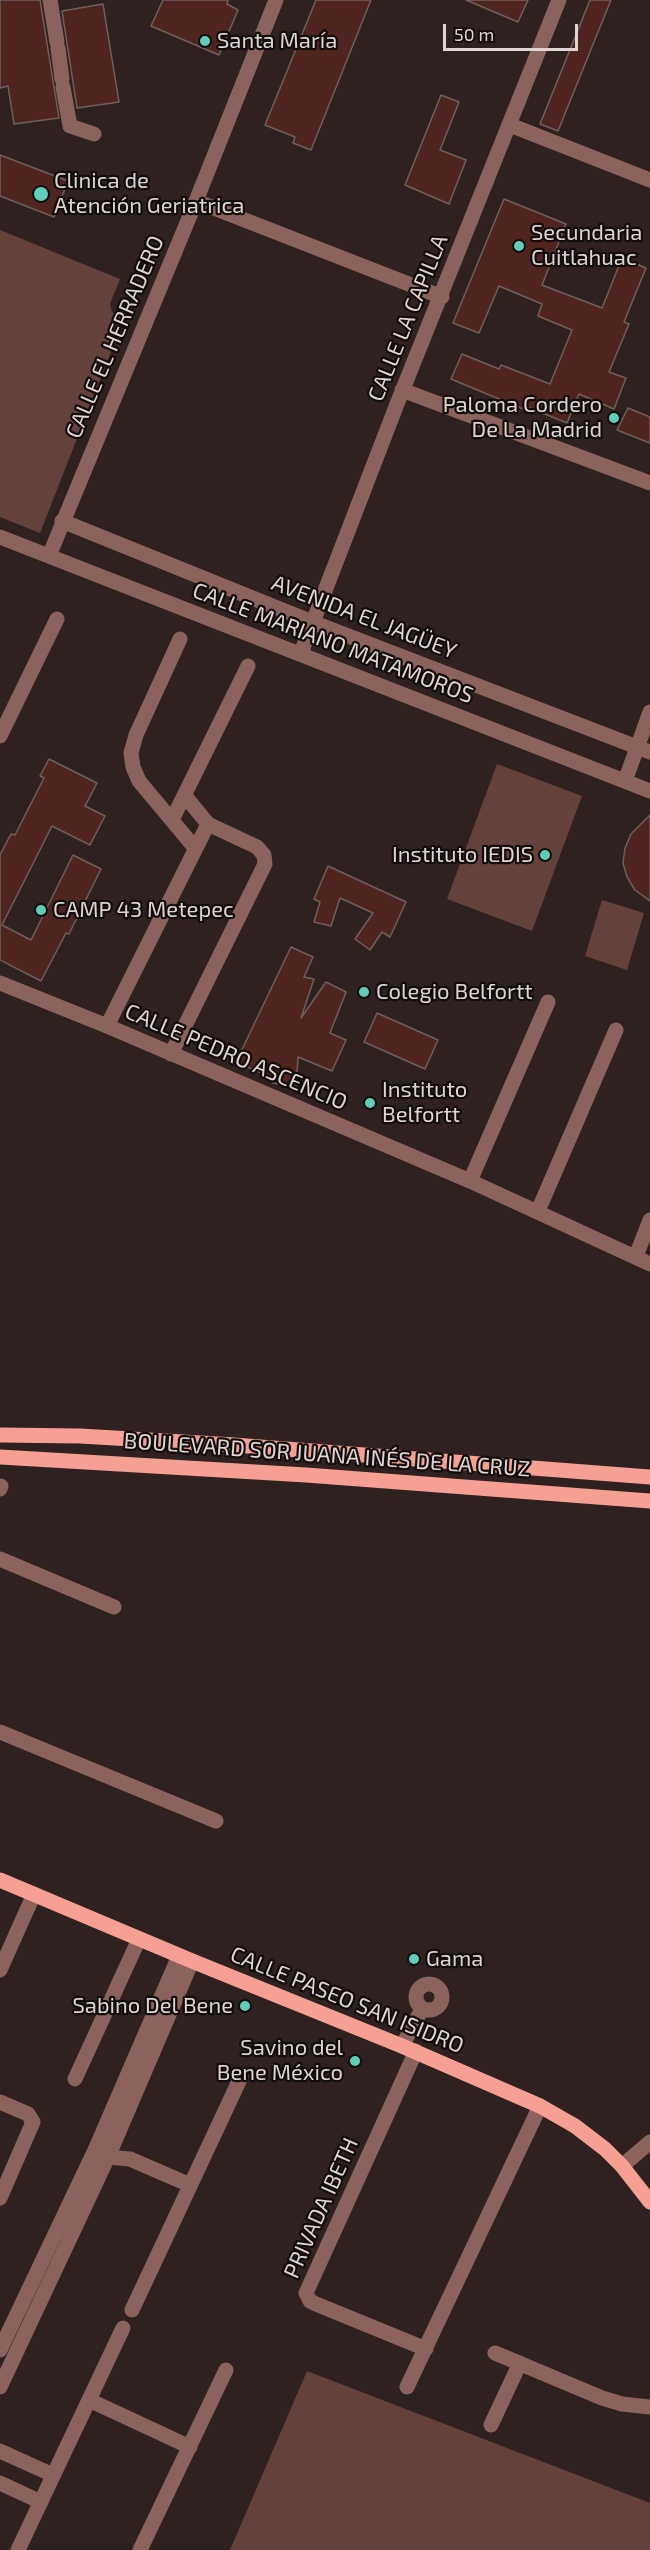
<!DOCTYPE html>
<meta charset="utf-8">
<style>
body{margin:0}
#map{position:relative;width:650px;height:2550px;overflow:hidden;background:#2e211f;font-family:"Exo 2",sans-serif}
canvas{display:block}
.scale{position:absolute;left:443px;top:24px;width:135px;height:27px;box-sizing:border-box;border:3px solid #ded5d3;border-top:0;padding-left:8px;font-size:18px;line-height:21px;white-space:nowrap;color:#ded5d3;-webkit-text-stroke:4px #120c0b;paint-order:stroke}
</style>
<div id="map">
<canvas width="650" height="2550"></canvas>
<div class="scale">50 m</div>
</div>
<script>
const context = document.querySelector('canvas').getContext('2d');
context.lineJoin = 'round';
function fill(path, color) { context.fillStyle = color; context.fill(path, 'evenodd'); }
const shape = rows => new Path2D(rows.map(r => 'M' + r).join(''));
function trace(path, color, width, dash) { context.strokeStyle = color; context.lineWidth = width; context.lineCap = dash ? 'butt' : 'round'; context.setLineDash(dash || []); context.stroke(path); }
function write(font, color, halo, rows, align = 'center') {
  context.font = font + ' "Exo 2",sans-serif'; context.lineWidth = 4.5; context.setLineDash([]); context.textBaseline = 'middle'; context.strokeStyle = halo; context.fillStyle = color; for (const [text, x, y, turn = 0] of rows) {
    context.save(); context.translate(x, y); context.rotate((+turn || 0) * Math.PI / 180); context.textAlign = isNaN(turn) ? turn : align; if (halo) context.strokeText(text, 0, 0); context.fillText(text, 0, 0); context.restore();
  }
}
const green = shape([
 [0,230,120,279,110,304,112,312,124,319,40,533,0,517],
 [497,764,582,796,532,931,447,899],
 [602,900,644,913,627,970,585,956],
 [307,2371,650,2503,650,2550,230,2550]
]);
const building = shape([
 [0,0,40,0,59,118,14,124,8,86,0,88,0,0],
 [163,0,228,0,227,4,238,10,219,55,151,26,163,0],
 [316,0,371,0,311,150,293,143,295,137,265,125,316,0],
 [466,0,528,0,518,22,466,0],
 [590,0,611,0,558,131,540,124,590,0],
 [103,4,119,102,77,108,62,11,103,4],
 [441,95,459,102,440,150,466,160,449,204,405,185,441,95],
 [0,155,68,181,54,217,0,196,0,155],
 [504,199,566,224,542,285,602,308,622,258,646,268,624,322,629,324,609,372,626,378,614,409,579,394,567,423,525,406,523,409,451,379,462,354,499,369,501,365,550,384,572,330,538,316,542,304,499,286,479,333,453,323,504,199],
 [628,408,650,417,650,443,617,430,628,408],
 [49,759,97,783,85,806,105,816,90,845,52,826,2,925,31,940,73,855,101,869,69,934,66,933,41,981,0,960,0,855,11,834,15,835,44,778,40,776,49,759],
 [650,815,650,901,635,890,627,877,623,863,625,848,631,834,650,815],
 [328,866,406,902,390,937,382,932,370,950,355,939,373,913,340,898,331,926,314,922,320,902,314,899,328,866],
 [291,947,313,957,304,977,314,979,301,1018,326,982,346,992,330,1033,346,1040,332,1071,298,1057,296,1088,273,1083,273,1078,236,1062,291,947],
 [377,1013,438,1040,425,1069,364,1042,377,1013]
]);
const minor = shape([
 [50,0,57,42],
 [58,48,62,79],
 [63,87,70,126,94,134],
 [510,125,650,180],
 [196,201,442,297],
 [402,390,650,483],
 [62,521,312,622,650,752],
 [0,537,650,791],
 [49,556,196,201,276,0],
 [180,639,136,735,131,753,133,767,139,781,195,848],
 [301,653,397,404,559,0],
 [0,736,57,619],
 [625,781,650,712],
 [172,820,248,666],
 [0,983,107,1026,470,1181,650,1264],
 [107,1026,208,824],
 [171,1054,265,864,264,855,257,847,208,824,185,796],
 [470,1181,548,1002],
 [538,1211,616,1030],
 [636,1256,650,1220],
 [0,1489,1,1486],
 [0,1559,114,1607],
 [0,1732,216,1821],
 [0,1970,34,1894],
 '416 1997a13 13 0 1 1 26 0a13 13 0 1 1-26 0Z',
 [402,2046,422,2009],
 [416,2051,306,2293,310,2301,316,2304,426,2349],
 [75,2079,139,1939],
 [0,2102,28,2114,33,2122,0,2198],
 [100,2153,108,2157,130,2159,190,2185],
 [622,2166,650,2142],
 [132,2310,241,2077],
 [0,2350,95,2150,179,1956],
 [495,2353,602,2398,622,2404,650,2407],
 [0,2387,108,2157,192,1961],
 [407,2387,540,2106],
 [89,2400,190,2447],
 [491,2425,520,2363],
 [0,2451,53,2475],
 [0,2483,41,2502],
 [18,2550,123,2328],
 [140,2550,226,2370]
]);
const major = shape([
 [0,1435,80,1436,234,1445,650,1477],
 [0,1457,306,1475,650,1501],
 [0,1880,192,1961,402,2046,540,2106,575,2126,605,2149,622,2166,650,2202]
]);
const markers = [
 [205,41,6,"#5eceb8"],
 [41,194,8,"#5eceb8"],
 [519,246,6,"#5eceb8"],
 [614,418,6,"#5eceb8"],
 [545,855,6,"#5eceb8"],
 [41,910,6,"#5eceb8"],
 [364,992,6,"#5eceb8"],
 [370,1103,6,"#5eceb8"],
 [414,1959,6,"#5eceb8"],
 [245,2006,6,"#5eceb8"],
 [355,2061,6,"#5eceb8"]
];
const poiNames = [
 ["Santa María",217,41],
 ["Clinica de",54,181],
 ["Atención Geriatrica",54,206],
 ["Secundaria",531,233],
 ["Cuitlahuac",531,258],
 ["Paloma Cordero",602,405,"right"],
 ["De La Madrid",602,430,"right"],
 ["Instituto IEDIS",533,855,"right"],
 ["CAMP 43 Metepec",53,910],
 ["Colegio Belfortt",376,992],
 ["Instituto",382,1090],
 ["Belfortt",382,1115],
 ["Gama",426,1959],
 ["Sabino Del Bene",233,2006,"right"],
 ["Savino del",343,2048,"right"],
 ["Bene México",343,2073,"right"]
];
const streetNames = [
 ["CALLE LA CAPILLA",408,318,-68],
 ["CALLE EL HERRADERO",115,337,-67],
 ["AVENIDA EL JAGÜEY",364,617,21],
 ["CALLE MARIANO MATAMOROS",333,643,21],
 ["CALLE PEDRO ASCENCIO",236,1057,23],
 ["BOULEVARD SOR JUANA INÉS DE LA CRUZ",327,1455,4],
 ["CALLE PASEO SAN ISIDRO",347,2000,22],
 ["PRIVADA IBETH",321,2208,-66]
];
fill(green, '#65413b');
fill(building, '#502520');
trace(building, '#6f605d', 1.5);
trace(minor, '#8c625c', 15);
trace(major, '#f69f93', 15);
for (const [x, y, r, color] of markers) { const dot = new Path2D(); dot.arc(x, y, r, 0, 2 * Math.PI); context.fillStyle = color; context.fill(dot); trace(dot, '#120c0b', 2); }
write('22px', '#ded5d3', '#120c0b', poiNames, 'left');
write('22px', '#ded5d3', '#120c0b', streetNames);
</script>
